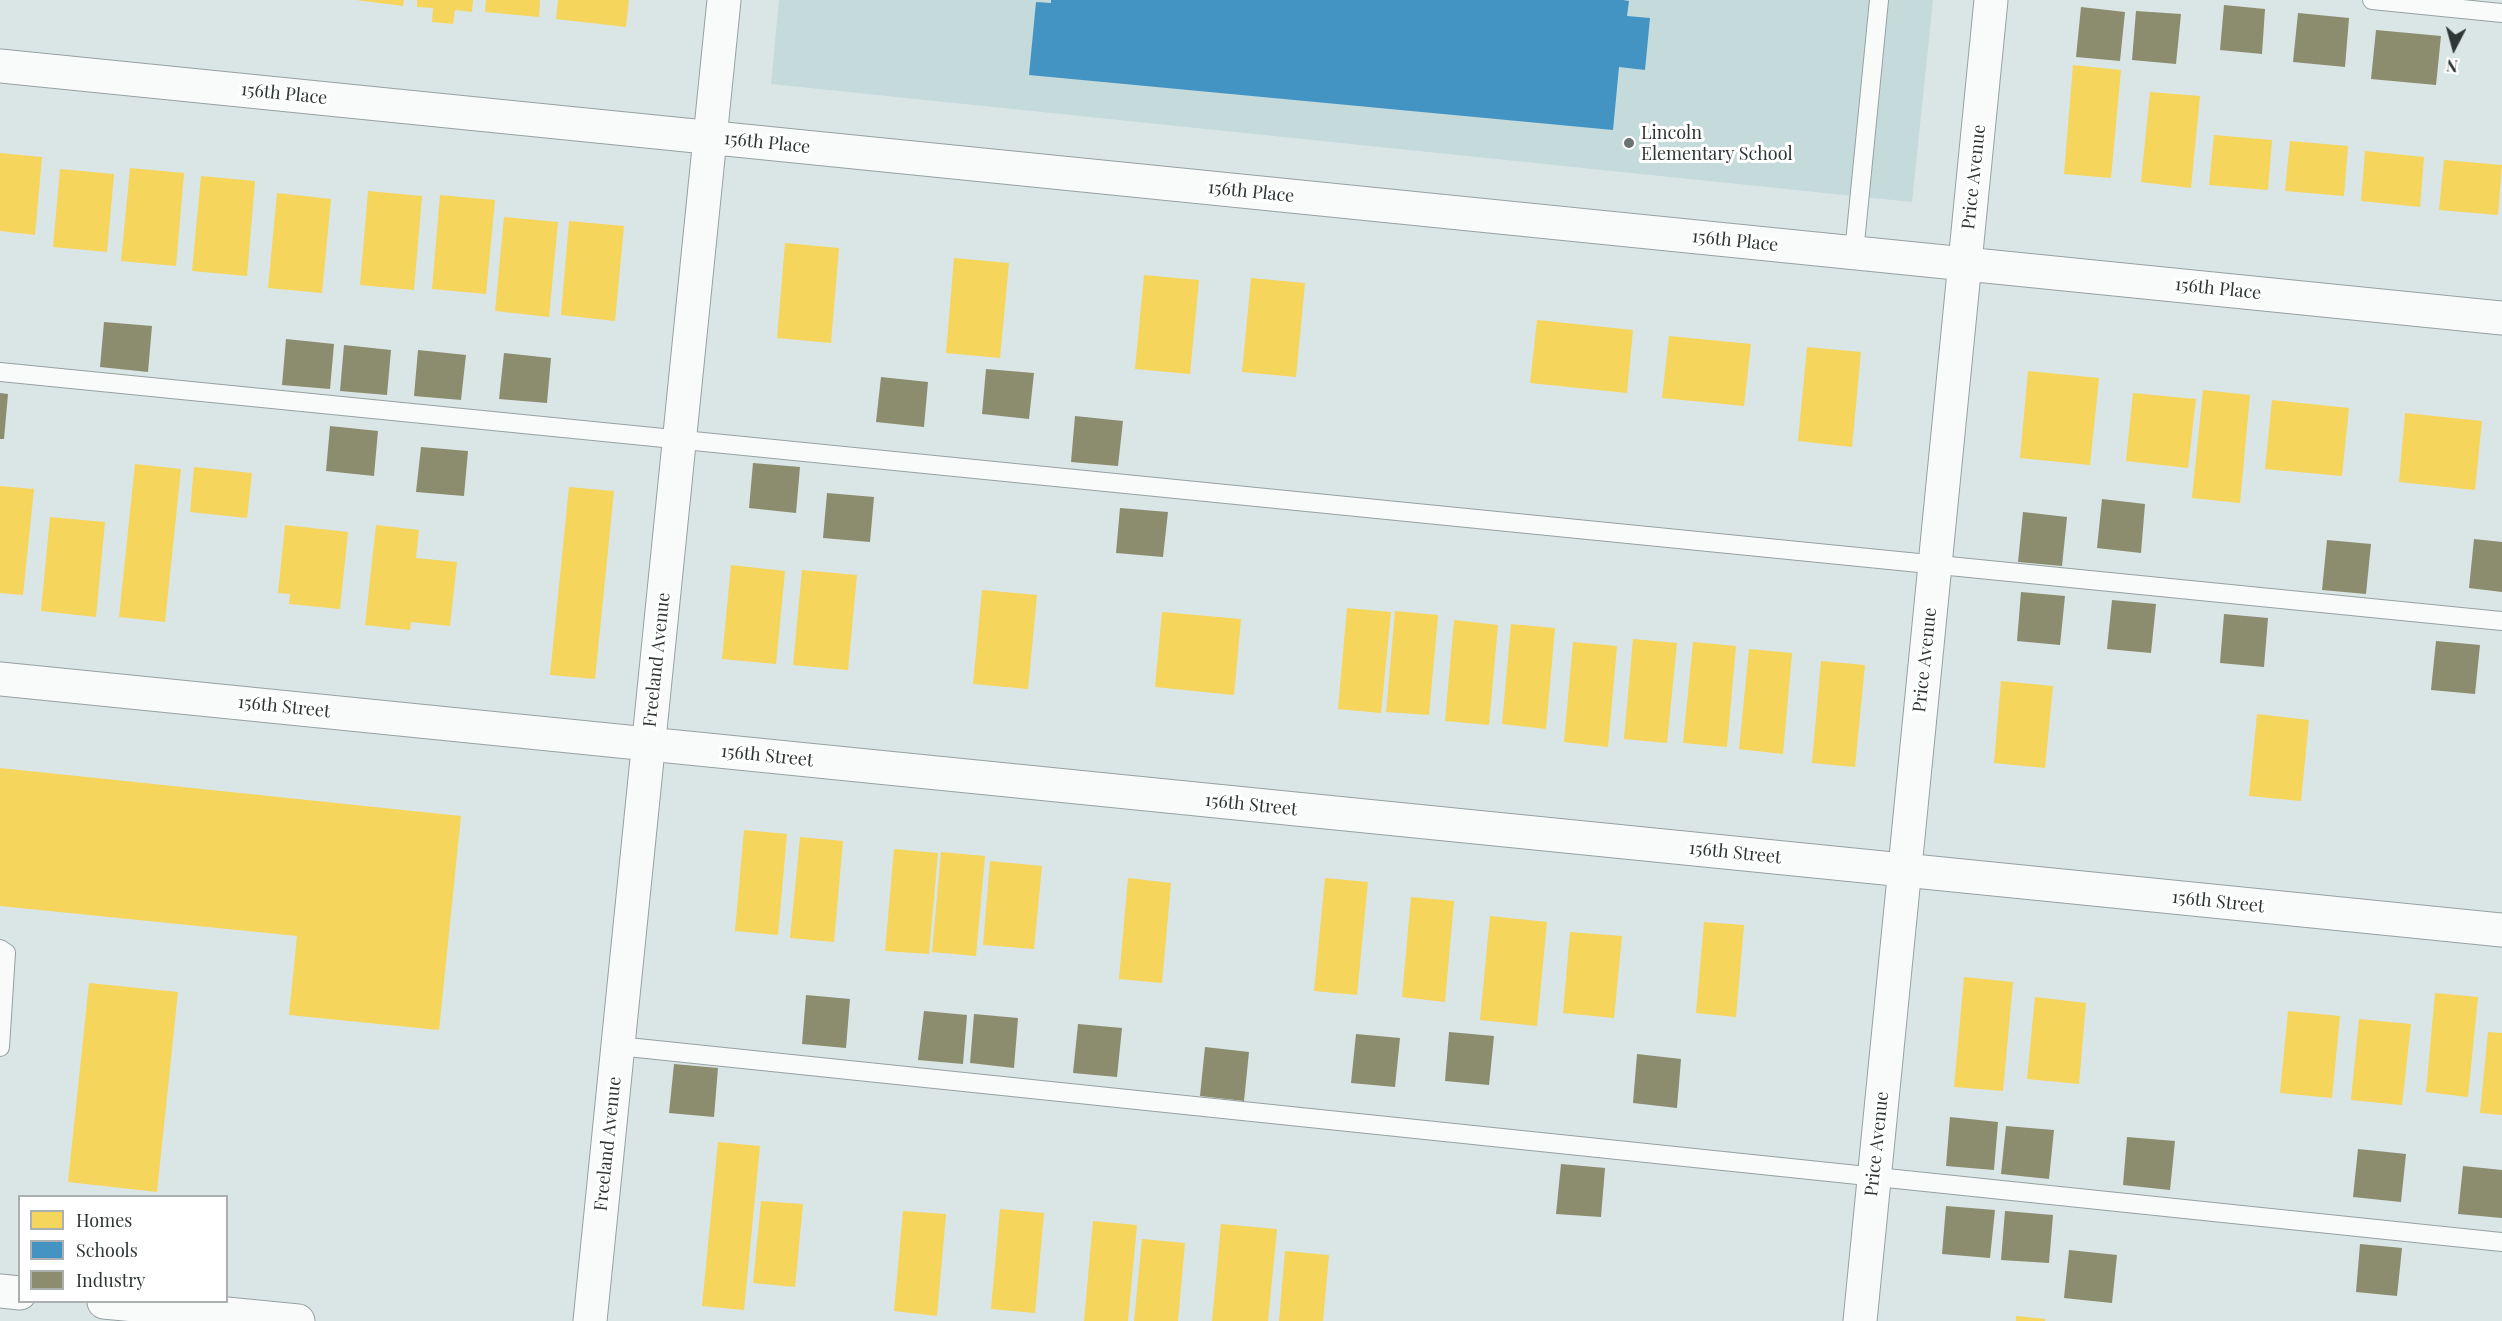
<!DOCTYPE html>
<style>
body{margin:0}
#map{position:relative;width:2502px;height:1321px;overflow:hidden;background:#dae5e6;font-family:"Playfair Display",serif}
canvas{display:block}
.legend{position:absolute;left:18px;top:1195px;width:210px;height:108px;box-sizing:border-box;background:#fff;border:2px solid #abafaf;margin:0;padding:8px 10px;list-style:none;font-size:18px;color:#2e3636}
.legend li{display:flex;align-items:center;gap:12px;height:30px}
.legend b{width:30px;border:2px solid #abafaf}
.north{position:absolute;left:2424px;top:18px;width:60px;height:60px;-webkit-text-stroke:4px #fff;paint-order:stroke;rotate:186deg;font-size:16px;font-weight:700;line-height:24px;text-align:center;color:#2e3636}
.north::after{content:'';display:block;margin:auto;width:21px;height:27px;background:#2e3636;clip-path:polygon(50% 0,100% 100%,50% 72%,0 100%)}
</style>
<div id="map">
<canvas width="2502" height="1321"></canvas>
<ul class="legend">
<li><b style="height:16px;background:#f6d55c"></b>Homes</li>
<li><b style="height:16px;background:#4393c3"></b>Schools</li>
<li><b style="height:16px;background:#8c8c6e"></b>Industry</li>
</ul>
<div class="north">N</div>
</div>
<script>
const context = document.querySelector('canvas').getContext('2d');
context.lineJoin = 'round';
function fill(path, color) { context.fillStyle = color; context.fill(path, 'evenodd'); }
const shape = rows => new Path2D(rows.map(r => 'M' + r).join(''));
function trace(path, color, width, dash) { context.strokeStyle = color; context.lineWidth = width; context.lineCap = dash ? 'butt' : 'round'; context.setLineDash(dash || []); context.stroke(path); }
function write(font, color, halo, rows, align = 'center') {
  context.font = font + ' "Playfair Display",serif'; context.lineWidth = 6; context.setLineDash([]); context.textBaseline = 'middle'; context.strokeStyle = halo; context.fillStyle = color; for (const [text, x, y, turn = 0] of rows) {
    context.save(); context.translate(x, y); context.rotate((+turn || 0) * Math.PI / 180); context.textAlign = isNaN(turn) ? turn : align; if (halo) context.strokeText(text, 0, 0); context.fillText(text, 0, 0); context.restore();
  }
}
const built = shape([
 [779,0,1933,0,1912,202,771,84]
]);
const homes = shape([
 [356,0,404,0,403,6],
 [417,0,473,0,472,12,455,10,453,24,432,22,433,8,417,7],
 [486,0,540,0,539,17,485,12],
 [558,0,629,0,626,27,556,19],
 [2073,65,2121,70,2111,178,2064,174],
 [2150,92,2200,96,2191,188,2141,182],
 [2214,135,2272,140,2268,190,2209,185],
 [2290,141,2348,146,2344,196,2285,191],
 [2365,151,2424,157,2420,207,2361,201],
 [0,153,42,157,35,235,0,231],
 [2444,160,2502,165,2498,215,2439,210],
 [130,168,184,173,176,266,121,261],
 [60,169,114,174,107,252,53,247],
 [201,176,255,181,247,276,192,271],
 [368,191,422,196,414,290,360,285],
 [277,193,331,199,322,293,268,288],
 [440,195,495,200,486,294,432,289],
 [504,217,558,222,549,317,495,311],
 [569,221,624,226,615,321,561,315],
 [785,243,839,248,831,343,777,338],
 [954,258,1009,263,1000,358,946,353],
 [1144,275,1199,280,1190,374,1135,369],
 [1251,278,1305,283,1296,377,1242,372],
 [1537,320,1633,330,1627,393,1530,383],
 [1669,336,1751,344,1744,406,1662,398],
 [1807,347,1861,352,1852,447,1798,441],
 [2028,371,2099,378,2090,465,2020,458],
 [2203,390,2250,395,2240,503,2192,498],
 [2133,393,2196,399,2188,468,2126,461],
 [2272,400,2349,408,2342,476,2265,469],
 [2405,413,2482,421,2475,490,2399,482],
 [135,464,181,469,165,622,119,617],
 [194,467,252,473,247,518,190,512],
 [0,486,34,489,23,595,0,593],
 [569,487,614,491,595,679,550,675],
 [50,517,105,522,96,617,41,611],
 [285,525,348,532,340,609,289,604,290,594,278,593],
 [376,525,419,530,416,558,457,562,450,626,411,622,410,630,365,625],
 [731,565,785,571,776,664,722,659],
 [802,570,857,575,848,670,793,665],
 [982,590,1037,595,1028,689,973,684],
 [1347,608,1391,612,1381,713,1338,709],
 [1395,611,1438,615,1429,715,1386,712],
 [1162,612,1241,619,1234,695,1155,687],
 [1454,620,1498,625,1489,725,1445,721],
 [1511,624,1555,628,1546,729,1502,724],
 [1633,639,1677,643,1667,743,1624,739],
 [1573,642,1617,646,1608,747,1564,742],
 [1693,642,1736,646,1727,747,1683,743],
 [1749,649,1792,653,1783,754,1739,749],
 [1821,661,1865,665,1855,767,1812,763],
 [2001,681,2053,686,2045,768,1994,763],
 [2257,714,2309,720,2301,801,2249,796],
 [0,768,461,816,439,1030,289,1015,297,936,0,906],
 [744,830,787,834,778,935,735,931],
 [800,837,843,841,834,942,790,938],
 [894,849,938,853,929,954,885,951],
 [941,852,985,856,976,956,932,952],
 [990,861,1042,866,1034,949,983,945],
 [1128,878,1171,883,1162,983,1119,979],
 [1325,878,1368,882,1357,995,1314,991],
 [1411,897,1454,901,1445,1002,1402,997],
 [1490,916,1547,922,1537,1026,1480,1020],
 [1704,922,1744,925,1736,1017,1696,1013],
 [1570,932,1622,936,1614,1018,1563,1013],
 [1964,977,2013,982,2003,1091,1954,1087],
 [89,983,178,992,157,1192,68,1182],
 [2435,993,2478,997,2468,1097,2426,1092],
 [2035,997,2086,1003,2079,1084,2027,1079],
 [2288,1011,2340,1016,2332,1098,2280,1093],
 [2359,1019,2411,1024,2402,1105,2351,1100],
 [2488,1032,2502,1033,2502,1115,2480,1113],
 [718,1142,760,1146,744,1310,702,1306],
 [761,1201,803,1204,795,1287,753,1283],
 [1000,1209,1044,1213,1035,1313,991,1309],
 [903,1211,946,1214,937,1316,894,1311],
 [1093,1221,1137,1225,1128,1321,1084,1321],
 [1221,1224,1277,1229,1268,1321,1212,1321],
 [1142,1239,1185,1243,1178,1321,1134,1321],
 [1285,1251,1329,1255,1323,1321,1279,1321],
 [2016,1316,2045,1319,2045,1321,2016,1321]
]);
const schools = shape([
 [1051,0,1623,0,1629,1,1627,16,1650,18,1645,70,1619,67,1613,130,1029,75,1036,2,1051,3]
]);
const industry = shape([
 [2224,5,2265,9,2262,54,2220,50],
 [2081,7,2125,12,2120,61,2076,57],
 [2136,11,2181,14,2176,64,2132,60],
 [2298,13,2349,18,2345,67,2293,62],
 [2376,30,2441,36,2436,85,2371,79],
 [104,322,152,326,148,372,100,367],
 [286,339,334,344,330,389,282,385],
 [344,345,391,350,387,395,340,391],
 [418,350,466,355,461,400,414,396],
 [504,353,551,358,547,403,499,399],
 [986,369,1034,373,1029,419,982,414],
 [881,377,928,382,924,427,876,422],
 [0,393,8,394,4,439,0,439],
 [1075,416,1123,421,1118,466,1071,462],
 [330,426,378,431,374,476,326,471],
 [421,447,468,451,464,496,416,492],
 [753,463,800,467,796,513,749,508],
 [827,493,874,497,870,542,823,538],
 [2102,499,2145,504,2141,553,2097,548],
 [1120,508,1168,512,1163,557,1116,553],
 [2023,512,2067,517,2062,566,2018,562],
 [2474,539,2502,542,2502,592,2469,588],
 [2327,540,2371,544,2366,594,2322,590],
 [2021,592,2065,596,2060,645,2017,641],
 [2112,600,2156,604,2151,653,2107,649],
 [2224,614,2268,618,2264,667,2220,663],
 [2436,641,2480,645,2475,694,2431,690],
 [806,995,850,999,846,1048,802,1044],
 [924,1011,967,1015,963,1064,918,1060],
 [974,1014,1018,1018,1014,1068,970,1063],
 [1078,1024,1122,1028,1117,1077,1073,1073],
 [1449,1032,1494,1036,1489,1085,1445,1081],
 [1356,1034,1400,1038,1395,1087,1351,1083],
 [1205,1047,1249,1052,1244,1101,1200,1096],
 [1637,1054,1681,1059,1677,1108,1633,1103],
 [674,1064,718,1068,714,1117,669,1113],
 [1950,1117,1998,1122,1994,1170,1946,1166],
 [2006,1126,2054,1130,2049,1179,2001,1174],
 [2127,1137,2175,1141,2170,1190,2123,1185],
 [2358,1149,2406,1154,2401,1202,2353,1197],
 [1561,1164,1605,1168,1601,1217,1556,1214],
 [2463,1166,2502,1170,2502,1218,2458,1214],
 [1946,1206,1995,1210,1990,1258,1942,1254],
 [2005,1211,2053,1215,2049,1263,2001,1260],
 [2360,1244,2402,1248,2397,1296,2356,1292],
 [2069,1250,2117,1255,2112,1303,2064,1298]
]);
const service = shape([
 [2372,0,2502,13],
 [1854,253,1879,0],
 [0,372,2502,621],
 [0,949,6,953,0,1047],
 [618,1046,2502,1242]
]);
const minor = shape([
 [0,66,2502,318],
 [0,679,2502,930],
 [0,1291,20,1293],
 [104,1302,298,1321],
 [590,1321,724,0],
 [1860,1321,1991,0]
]);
const markers = [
 [1629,143,6,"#6a7374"]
];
const streetNames = [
 ["156th Place",284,94,6],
 ["156th Place",767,143,6],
 ["Price Avenue",1974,177,-84],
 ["156th Place",1251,192,6],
 ["156th Place",1735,241,6],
 ["156th Place",2218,289,6],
 ["Freeland Avenue",657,660,-84],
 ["Price Avenue",1925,660,-84],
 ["156th Street",284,707,6],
 ["156th Street",767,756,6],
 ["156th Street",1251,805,6],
 ["156th Street",1735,853,6],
 ["156th Street",2218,902,6],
 ["Freeland Avenue",608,1144,-84],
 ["Price Avenue",1877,1144,-84]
];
const poiNames = [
 ["Lincoln",1641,133],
 ["Elementary School",1641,154]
];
fill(built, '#c5dadb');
fill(homes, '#f6d55c');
fill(schools, '#4393c3');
fill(industry, '#8c8c6e');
trace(service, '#97a0a1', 20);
trace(minor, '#97a0a1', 35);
trace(service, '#f9fbfb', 18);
trace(minor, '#f9fbfb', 33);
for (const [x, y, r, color] of markers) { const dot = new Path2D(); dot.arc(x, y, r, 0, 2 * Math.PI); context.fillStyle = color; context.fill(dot); trace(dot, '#fff', 2); }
write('18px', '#2e3636', '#fff', streetNames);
write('18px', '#2e3636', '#fff', poiNames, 'left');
</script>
